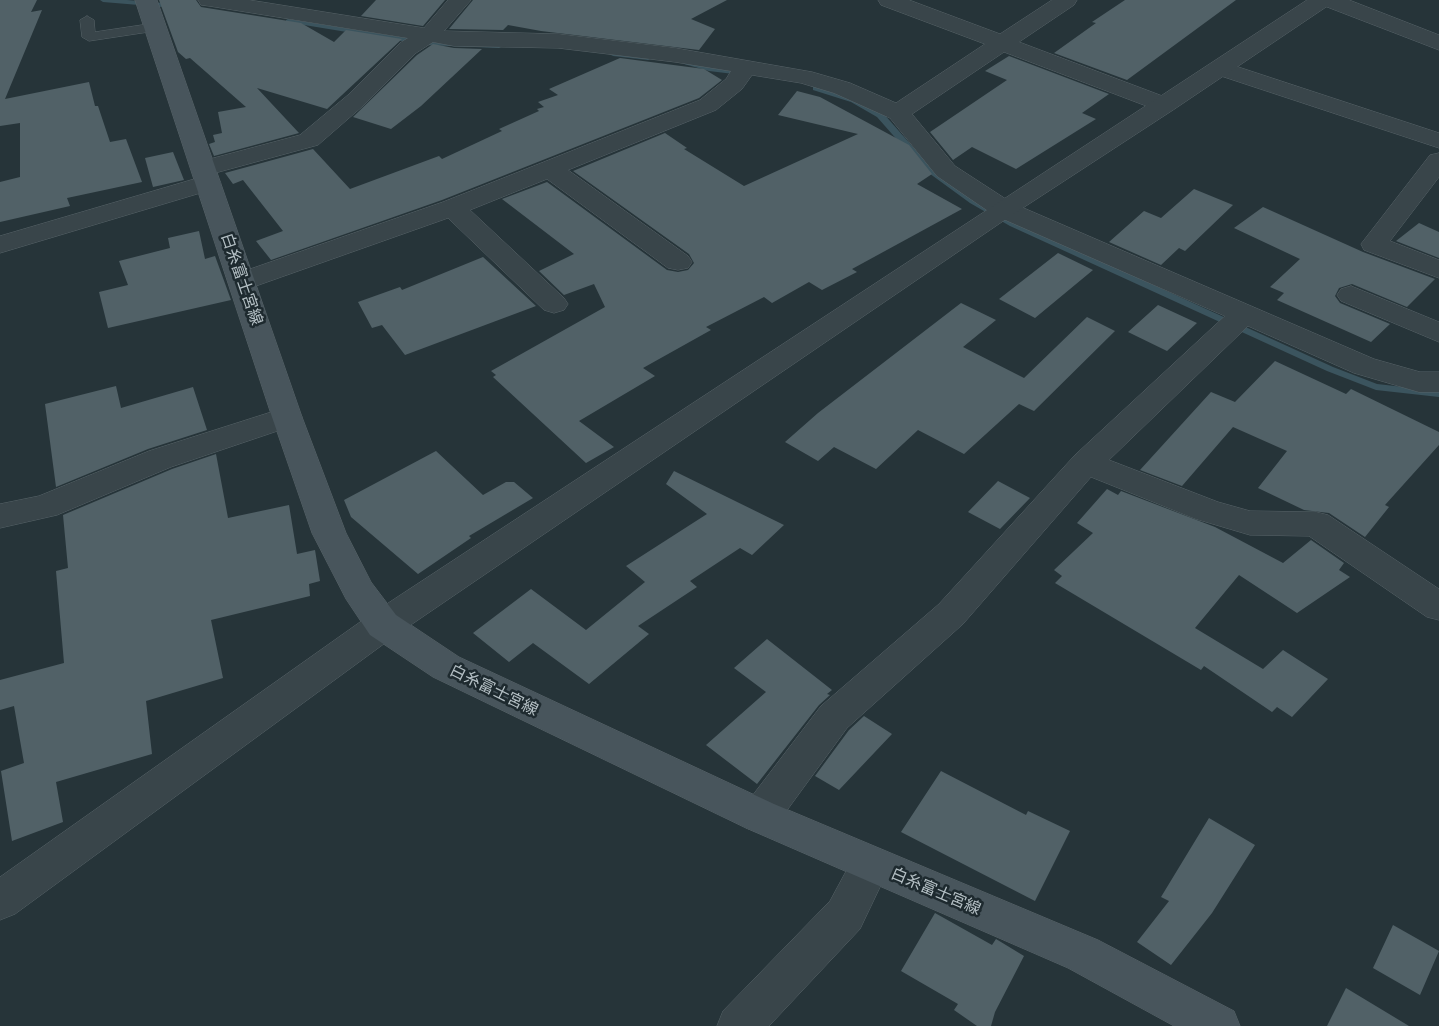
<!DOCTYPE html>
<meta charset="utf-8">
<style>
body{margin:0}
canvas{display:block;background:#263439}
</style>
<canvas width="1439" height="1026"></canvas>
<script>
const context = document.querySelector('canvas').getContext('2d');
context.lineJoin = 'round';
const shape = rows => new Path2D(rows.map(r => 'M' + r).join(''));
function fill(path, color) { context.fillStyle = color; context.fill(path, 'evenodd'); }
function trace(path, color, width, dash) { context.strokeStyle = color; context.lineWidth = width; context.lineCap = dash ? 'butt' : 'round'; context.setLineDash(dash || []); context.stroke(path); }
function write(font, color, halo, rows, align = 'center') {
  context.font = font + ' Barlow,"Noto Sans JP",sans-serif'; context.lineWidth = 5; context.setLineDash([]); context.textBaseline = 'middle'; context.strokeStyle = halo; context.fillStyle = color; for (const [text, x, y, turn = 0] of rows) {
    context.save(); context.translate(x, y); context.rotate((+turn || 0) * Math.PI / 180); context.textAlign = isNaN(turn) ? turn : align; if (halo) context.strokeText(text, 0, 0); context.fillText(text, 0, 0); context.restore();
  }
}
const stream = shape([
 [100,0,127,0,175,4,178,6,175,8,103,2,100,0],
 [288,19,426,41,499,44,503,46,499,48,426,45,286,22,286,20,288,19],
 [610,52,648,56,652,58,648,60,613,56,609,54,610,52],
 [684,60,710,67,742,71,746,73,742,75,709,71,684,64,684,60],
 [813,86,819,86,857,98,883,113,928,164,976,199,1016,222,1333,367,1377,384,1439,391,1439,397,1376,390,1327,371,1010,226,970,203,922,168,877,117,851,102,813,90,813,86]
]);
const building = shape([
 [0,0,37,0,31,12,42,10,5,99,89,82,95,106,98,106,110,142,126,139,142,182,67,198,70,206,0,222,0,182,20,177,20,123,0,126],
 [159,0,196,0,201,7,301,23,334,42,346,30,402,39,327,109,257,88,299,133,214,156,209,144,215,142,213,135,222,133,218,112,246,107,190,58,186,59,178,52],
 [376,0,445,0,423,26,361,16],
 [473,0,727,0,691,19,715,29,699,50,541,31,508,25,503,30,449,29],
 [1125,0,1236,0,1127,80,1054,53,1096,23,1092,22],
 [433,44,454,48,482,49,421,106,391,129,353,117,417,55],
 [1009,56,1109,94,1082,113,1096,119,1016,169,972,147,953,160,930,132,1007,80,985,71],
 [620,58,704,69,722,80,699,98,442,200,271,260,256,241,283,231,243,180,233,184,225,173,313,149,350,189,439,156,442,159,502,131,499,129,539,111,537,109,544,107,538,102,558,95,549,89],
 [797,91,820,97,909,145,932,174,917,184,962,209,852,269,857,272,822,290,809,282,772,303,764,297,706,327,711,330,643,368,655,376,579,421,614,447,586,463,493,377,496,375,491,371,605,307,594,284,564,295,539,271,574,254,502,199,547,182,667,270,678,272,688,270,694,263,689,254,573,171,665,133,687,148,684,149,744,186,858,134,778,115],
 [173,152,184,180,153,187,145,158],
 [1194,189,1233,205,1185,251,1179,248,1161,265,1109,242,1144,211,1161,218],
 [1263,207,1363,252,1435,279,1407,307,1352,284,1339,288,1335,296,1340,303,1390,324,1371,342,1277,300,1284,293,1270,287,1300,259,1234,228],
 [1419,223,1439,232,1439,258,1396,241],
 [199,231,205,259,215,256,231,300,108,328,99,292,128,285,119,261,170,248,168,238],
 [1058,253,1093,270,1035,318,999,299],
 [483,257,536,306,405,355,382,325,372,328,358,302,400,287,402,290],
 [961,303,996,320,963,347,1024,378,1087,317,1115,331,1034,411,1019,404,964,454,918,430,876,469,834,447,818,461,785,442,818,413],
 [1158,305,1197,323,1167,351,1128,332],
 [1275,361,1346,394,1351,389,1439,432,1439,445,1385,505,1389,507,1365,537,1329,513,1304,510,1258,488,1287,451,1233,427,1182,486,1140,470,1211,392,1235,402],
 [116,386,121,408,193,387,207,430,148,449,56,487,45,404],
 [436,451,483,495,506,482,514,482,533,498,469,536,471,538,418,574,351,517,344,500],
 [216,454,228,518,289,505,297,554,315,550,320,581,309,584,310,596,211,620,223,678,146,701,152,754,56,782,63,822,12,841,1,771,24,763,14,706,0,710,0,680,64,663,56,571,68,568,63,515,172,469],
 [674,471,784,525,752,555,740,548,690,581,697,587,638,626,649,634,589,684,533,643,509,662,473,633,531,589,586,630,645,582,626,566,707,514,666,484],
 [998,481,1030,498,1000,529,968,512],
 [1107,489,1118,495,1121,491,1215,527,1283,563,1311,540,1344,563,1339,570,1350,577,1297,613,1239,575,1195,628,1263,669,1283,650,1328,679,1292,717,1277,707,1272,712,1204,666,1201,670,1055,583,1062,576,1054,570,1093,533,1077,523],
 [767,639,832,690,827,694,830,695,819,705,757,784,706,745,766,692,734,668],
 [864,716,892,734,839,790,815,776,849,730],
 [941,771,1026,815,1028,811,1070,831,1035,901,901,832],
 [1209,818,1255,845,1212,913,1171,965,1137,942,1169,901,1161,897],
 [935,913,992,945,996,939,1024,956,995,1012,991,1026,977,1026,954,1010,958,1004,901,971],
 [1393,925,1439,951,1420,995,1373,968],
 [1346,988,1409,1026,1327,1026]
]);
const service = shape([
 [87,16,94,20,95,32,155,23,162,27,155,31,89,41,82,37,80,20,87,16]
]);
const minor = shape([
 [198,0,249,0,424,28,448,0,471,0,444,31,558,34,675,48,812,72,850,83,896,103,985,44,881,5,878,0,909,0,1000,34,1052,0,1077,0,1074,5,1019,42,1173,100,1177,105,1173,110,1165,112,1157,110,1004,52,912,114,955,166,1012,203,1374,359,1420,372,1439,372,1439,392,1419,392,1354,373,1248,326,1109,460,1218,502,1250,511,1316,512,1328,515,1439,589,1439,620,1427,617,1309,536,1250,535,1196,519,1091,477,963,624,847,728,774,828,760,833,746,828,740,816,746,804,821,706,939,604,1075,455,1225,316,994,215,937,176,890,118,834,93,801,83,752,75,742,89,716,110,568,170,688,256,692,262,688,268,678,270,668,268,547,179,470,210,564,298,568,304,564,310,554,313,544,310,448,218,253,287,243,289,233,287,229,281,233,275,443,202,700,100,726,79,731,71,675,62,558,48,454,46,433,42,416,53,364,105,318,145,204,176,195,173,191,168,195,163,300,135,348,95,400,43,408,38,209,6,201,5,198,0],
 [1319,0,1349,0,1439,35,1439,50,1322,5,1319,0],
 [1220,61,1439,133,1439,148,1212,73,1209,68,1212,63,1220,61],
 [1439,153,1439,177,1390,241,1439,260,1439,278,1364,250,1361,244,1430,155,1439,153],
 [208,175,217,178,221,183,217,188,0,253,0,236,208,175],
 [1351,286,1439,322,1439,342,1341,301,1337,295,1341,289,1351,286],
 [287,407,298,410,302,417,298,424,171,467,57,515,0,528,0,504,39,496,149,451,287,407],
 [871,846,885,851,891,864,860,929,769,1026,717,1026,723,1011,830,901,857,851,871,846]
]);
const tertiary = shape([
 [1307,0,1332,0,1329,5,1173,110,1012,215,396,635,15,914,0,920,0,877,370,615,1307,0]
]);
const secondary = shape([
 [135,0,157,0,302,417,346,533,371,582,396,615,459,657,774,804,1098,940,1234,1011,1240,1026,1174,1026,1068,968,746,828,433,677,370,635,346,599,312,533,272,417,135,0]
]);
const streetNames = [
 ["白糸富士宮線",242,279,71],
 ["白糸富士宮線",494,690,26],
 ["白糸富士宮線",936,891,23]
];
fill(stream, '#3b545e');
fill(building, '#516167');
trace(service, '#576368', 1);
trace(minor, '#576368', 1);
trace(tertiary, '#576368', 1);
trace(secondary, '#576368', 1);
fill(service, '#39454a');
fill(minor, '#39454a');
fill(tertiary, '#39454a');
fill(secondary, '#48555c');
write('16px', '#b5c0c5', '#1e2a2f', streetNames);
</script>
